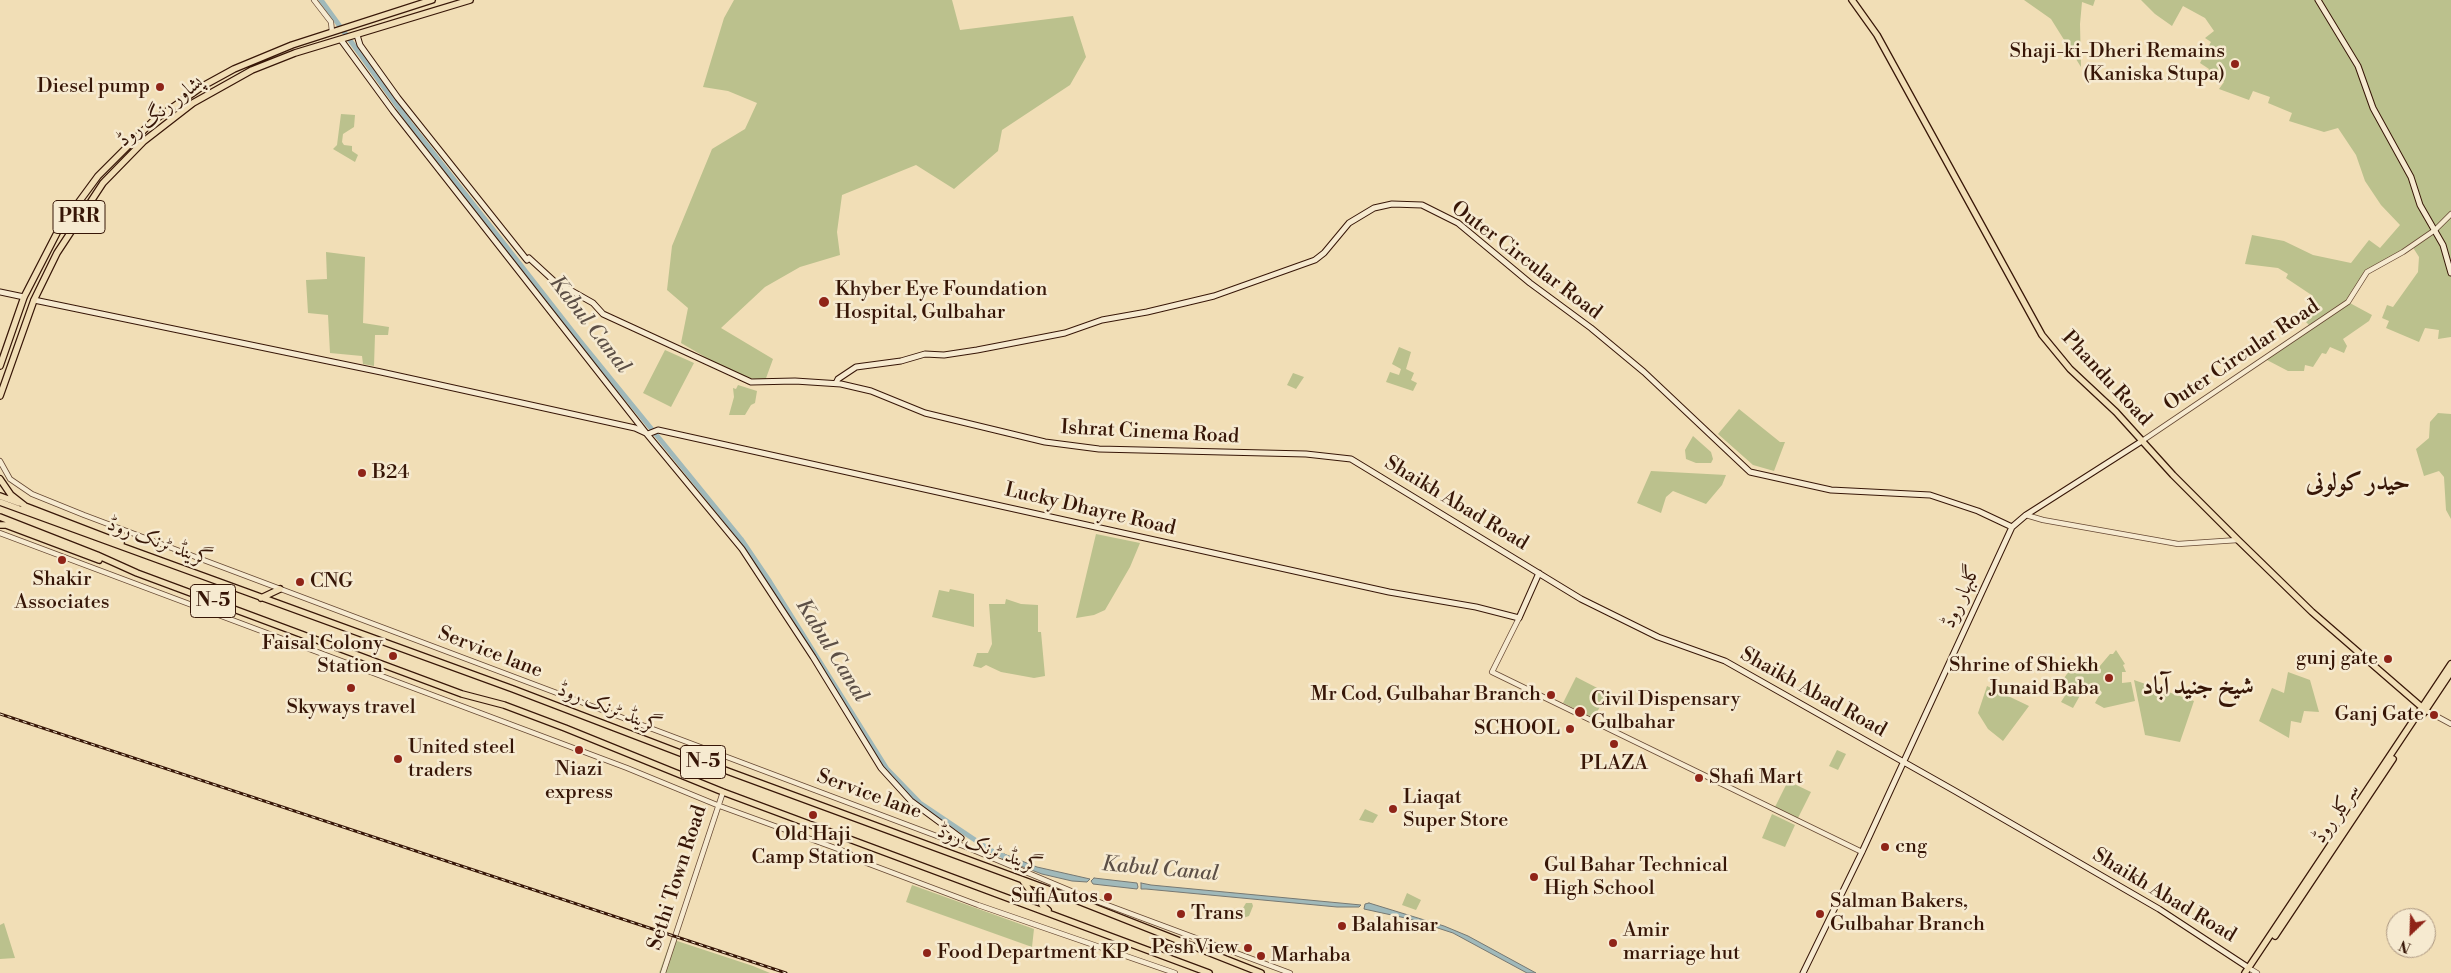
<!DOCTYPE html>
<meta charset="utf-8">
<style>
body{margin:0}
#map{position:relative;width:2451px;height:973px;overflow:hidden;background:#f1deb6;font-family:"Libre Bodoni",serif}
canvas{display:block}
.north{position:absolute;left:2386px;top:908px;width:50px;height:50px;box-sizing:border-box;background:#f6ead0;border:1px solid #aa9580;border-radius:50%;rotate:204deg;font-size:14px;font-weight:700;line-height:20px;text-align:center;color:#371607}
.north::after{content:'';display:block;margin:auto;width:18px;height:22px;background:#8f2418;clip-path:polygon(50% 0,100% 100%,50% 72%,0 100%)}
</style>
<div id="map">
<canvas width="2451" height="973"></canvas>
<div class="north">N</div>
</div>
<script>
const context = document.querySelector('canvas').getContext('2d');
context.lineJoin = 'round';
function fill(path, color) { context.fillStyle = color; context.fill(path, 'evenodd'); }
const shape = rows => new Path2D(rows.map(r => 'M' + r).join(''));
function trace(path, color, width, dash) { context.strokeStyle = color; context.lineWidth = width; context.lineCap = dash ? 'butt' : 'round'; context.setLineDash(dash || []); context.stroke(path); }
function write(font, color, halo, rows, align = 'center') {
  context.font = font + ' "Libre Bodoni",Amiri,serif'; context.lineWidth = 5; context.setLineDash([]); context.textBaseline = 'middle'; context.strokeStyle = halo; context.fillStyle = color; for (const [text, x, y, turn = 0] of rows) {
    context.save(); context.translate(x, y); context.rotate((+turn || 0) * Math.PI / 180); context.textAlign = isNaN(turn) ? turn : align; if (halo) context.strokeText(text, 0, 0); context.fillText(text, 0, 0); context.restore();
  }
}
const green = shape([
 [734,0,952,0,960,30,1073,16,1086,57,1070,85,1002,130,998,151,954,189,916,165,842,195,837,232,840,255,800,267,765,287,721,328,773,359,765,381,738,376,681,343,688,308,667,290,672,246,712,149,745,129,757,103,728,91,703,87,724,18],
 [2024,0,2095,0,2093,6,2082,2,2080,24,2081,67,2051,19],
 [2141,0,2451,0,2451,337,2438,339,2439,330,2425,328,2419,342,2386,328,2389,321,2382,318,2387,305,2393,307,2418,272,2419,257,2412,246,2367,272,2348,302,2372,315,2369,321,2343,339,2347,346,2344,353,2330,347,2326,354,2322,353,2313,367,2305,365,2304,371,2288,371,2265,359,2311,327,2300,316,2313,296,2286,278,2288,274,2278,268,2245,264,2252,235,2284,241,2313,255,2351,263,2369,240,2380,248,2400,225,2381,205,2365,181,2356,155,2338,128,2324,132,2289,121,2292,113,2268,103,2270,97,2253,91,2249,100,2219,89,2224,82,2208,72,2209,69,2200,63,2211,42,2205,38,2214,31,2205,18,2183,6,2172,26,2155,14],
 [341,114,355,115,354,127,343,134,342,142,344,145,352,146,352,151,358,155,355,162,333,149,337,145],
 [326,252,365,257,363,323,389,327,388,335,375,335,374,366,363,364,362,356,330,353,328,315,308,313,306,280,327,279],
 [1399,347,1411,352,1406,369,1414,373,1411,380,1417,383,1413,391,1386,382,1390,372,1399,375,1401,369,1392,364],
 [665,350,694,363,671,407,643,393],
 [1293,373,1304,377,1296,389,1287,385],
 [738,385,757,391,755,403,751,405,745,415,729,415,734,397,733,388,736,389],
 [1739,409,1780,442,1785,442,1774,471,1753,465,1718,434],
 [2438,413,2451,414,2451,519,2446,510,2444,477,2439,471,2424,476,2416,449,2429,438,2430,422],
 [1693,436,1711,452,1713,459,1711,463,1696,463,1686,459,1685,450],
 [1651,471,1726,475,1722,485,1706,504,1673,491,1666,497,1661,513,1637,503],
 [1096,534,1140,543,1130,567,1105,610,1094,615,1076,618],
 [950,589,974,594,974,627,932,617,939,590,949,592],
 [1006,599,1021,604,1038,605,1038,632,1041,632,1045,676,1034,678,1001,672,986,665,981,668,973,666,977,653,988,653,992,644,989,604,1005,604],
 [2116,650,2125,664,2123,665,2126,672,2122,672,2122,683,2131,682,2135,701,2104,708,2095,703,2100,694,2094,689,2088,695,2082,692,2073,708,2061,702,2068,691,2058,687,2071,668,2077,671,2086,658,2099,667,2110,654,2113,654],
 [2288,672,2310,680,2319,712,2304,711,2301,723,2291,721,2289,738,2259,721,2272,688,2284,693],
 [1576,677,1607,693,1594,718,1563,703],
 [2134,680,2194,701,2180,742,2145,735],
 [1987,686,2029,706,2003,741,1988,729,1978,713],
 [1837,750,1846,754,1838,770,1829,766],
 [1788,781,1811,792,1798,818,1775,807],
 [1365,809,1378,815,1373,823,1359,820],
 [1772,814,1795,825,1785,847,1762,838],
 [912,885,1034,929,1032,947,906,902],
 [1407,893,1421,900,1416,910,1402,905],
 [1246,903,1252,903,1253,906,1249,916,1243,918,1240,913],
 [4,923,15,958,0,959,0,925],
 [671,939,753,966,770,973,659,973]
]);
const water = shape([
 [1004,854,1037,867,1090,879,1087,882,1072,881,1042,874,1002,859,1004,854],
 [1094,878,1137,883,1138,887,1137,889,1093,884,1091,881,1094,878],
 [1141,883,1151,885,1361,905,1359,907,1337,907,1146,889,1141,889,1141,883],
 [1369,903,1444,926,1468,936,1536,973,1527,973,1453,933,1410,919,1364,909,1365,904,1369,903]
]);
const canal = shape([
 [321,0,409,122,580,341,741,539,770,582,887,769,920,803,990,850,1010,859]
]);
const tertiary = shape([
 [314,0,331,22,332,32],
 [2142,441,2348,302,2367,272,2403,252,2435,230,2451,214],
 [0,461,10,479,32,494,84,515,966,847,1083,896,1290,973],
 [2026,515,2043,520,2178,544,2238,540],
 [0,533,627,768,717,805,849,853,856,859,978,905,1175,973],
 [1519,618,1492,672,1862,852],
 [2425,710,2451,724],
 [2252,970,2257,973],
 [663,973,723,792]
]);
const secondary = shape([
 [2318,0,2358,66,2373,108,2411,177,2420,205,2443,245,2451,273],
 [357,35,360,45,398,98,527,260,529,258,554,281,593,303,603,314,751,382,795,381,841,384,871,391,925,413,1045,442,1099,449,1306,454,1351,459,1581,599,1658,637,1725,661,1955,791,2159,909,2249,968],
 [341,40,393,111,646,433,742,549,813,657,881,768,911,801,961,838],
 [0,292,24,297],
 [34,300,381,372,635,428,648,434,658,430,1389,592,1476,607,1519,618,1539,573],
 [836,383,838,379,856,367,901,361,925,354,944,355,977,350,1065,333,1102,320,1147,312,1214,296,1315,260,1324,253,1349,223,1374,208,1392,204,1422,205,1458,223,1530,283,1591,328,1644,372,1750,472,1831,490,1930,495,1978,511,2012,527],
 [1803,973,1862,852,2012,527,2026,515,2142,441]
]);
const primary = shape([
 [1852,0,1877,35,2042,335,2070,369,2116,412,2173,475,2238,540,2312,612,2425,710],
 [2423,714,2451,672],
 [2275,936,2393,759],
 [2245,973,2451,664]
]);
const trunk = shape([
 [0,366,24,297,59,229,98,176,153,121,203,86,234,69,292,45,432,0],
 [0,396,34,300,57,253,103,183,144,141,193,103,252,70,295,53,470,0],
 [0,479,11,495,25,506,121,543],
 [0,496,19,503],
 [0,502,513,689,730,772,1053,891,1261,973],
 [0,517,97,555,137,573,462,694,504,705,565,728,723,792,1209,973],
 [0,525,6,525,99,560],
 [261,598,280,589],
 [1019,900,1027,898,1031,892,1023,881],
 [1048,910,1042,905,1043,899,1046,894,1052,891]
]);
const rail = shape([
 [0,714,786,973]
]);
const markers = [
 [2235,64,5,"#8f2418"],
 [160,87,5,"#8f2418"],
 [824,302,6,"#8f2418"],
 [362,473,5,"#8f2418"],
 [62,560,5,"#8f2418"],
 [300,582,5,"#8f2418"],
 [393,656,5,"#8f2418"],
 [2388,659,5,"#8f2418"],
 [2109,678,5,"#8f2418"],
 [351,688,5,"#8f2418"],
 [1551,695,5,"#8f2418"],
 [1580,712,6,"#8f2418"],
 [2434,715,5,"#8f2418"],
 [1570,729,5,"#8f2418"],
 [1614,744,5,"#8f2418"],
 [579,750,5,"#8f2418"],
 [398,759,5,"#8f2418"],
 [1699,778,5,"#8f2418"],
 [1393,809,5,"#8f2418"],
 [813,815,5,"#8f2418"],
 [1885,847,5,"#8f2418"],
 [1534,877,5,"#8f2418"],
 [1108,897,5,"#8f2418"],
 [1181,914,5,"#8f2418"],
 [1820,914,5,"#8f2418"],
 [1342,926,5,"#8f2418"],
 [1613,943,5,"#8f2418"],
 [1248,948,5,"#8f2418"],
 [927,953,5,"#8f2418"],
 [1261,956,5,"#8f2418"]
];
const shields = [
 [79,217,52],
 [213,601,45],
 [703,762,45]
];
const shieldNames = [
 ["PRR",79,217],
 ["N-5",213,601],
 ["N-5",703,762]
];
const poiNames = [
 ["Shaji-ki-Dheri Remains",2225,52,"right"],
 ["(Kaniska Stupa)",2225,75,"right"],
 ["Diesel pump",150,87,"right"],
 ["Khyber Eye Foundation",835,290],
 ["Hospital, Gulbahar",835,313],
 ["B24",372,473],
 ["Shakir",62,580,"center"],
 ["Associates",62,603,"center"],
 ["CNG",310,582],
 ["Faisal Colony",383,644,"right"],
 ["Station",383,667,"right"],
 ["gunj gate",2378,659,"right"],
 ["Shrine of Shiekh",2099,666,"right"],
 ["Junaid Baba",2099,689,"right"],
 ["Mr Cod, Gulbahar Branch",1541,695,"right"],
 ["Civil Dispensary",1591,700],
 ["Gulbahar",1591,723],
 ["Skyways travel",351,708,"center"],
 ["Ganj Gate",2424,715,"right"],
 ["SCHOOL",1560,729,"right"],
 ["United steel",408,748],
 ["traders",408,771],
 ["PLAZA",1614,764,"center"],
 ["Niazi",579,770,"center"],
 ["express",579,793,"center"],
 ["Shafi Mart",1709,778],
 ["Liaqat",1403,798],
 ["Super Store",1403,821],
 ["Old Haji",813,835,"center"],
 ["Camp Station",813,858,"center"],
 ["cng",1895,847],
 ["Gul Bahar Technical",1544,866],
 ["High School",1544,889],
 ["SufiAutos",1098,897,"right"],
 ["Salman Bakers,",1830,902],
 ["Gulbahar Branch",1830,925],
 ["Trans",1191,914],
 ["Balahisar",1352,926],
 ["Amir",1623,931],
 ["marriage hut",1623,954],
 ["PeshView",1238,948,"right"],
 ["Food Department KP",937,953],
 ["Marhaba",1271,956]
];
const streetNames = [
 ["پشاور رنگ روڈ",161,112,-38],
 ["Outer Circular Road",1526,261,37],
 ["Outer Circular Road",2242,356,-34],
 ["Phandu Road",2106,379,47],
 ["Ishrat Cinema Road",1150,433,3],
 ["Shaikh Abad Road",1456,504,31],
 ["Lucky Dhayre Road",1090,510,13],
 ["گرینڈ ٹرنک روڈ",159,543,20],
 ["گلبہار روڈ",1962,597,-66],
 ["Service lane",490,653,21],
 ["Shaikh Abad Road",1813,693,29],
 ["گرینڈ ٹرنک روڈ",609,709,21],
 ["Service lane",869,795,20],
 ["سرکلر روڈ",2337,814,-56],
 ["گرینڈ ٹرنک روڈ",989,850,20],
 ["Sethi Town Road",678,878,-72],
 ["Shaikh Abad Road",2164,896,31]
];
const waterNames = [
 ["Kabul Canal",589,325,52],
 ["Kabul Canal",831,651,58],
 ["Kabul Canal",1160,870,5]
];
const districtNames = [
 ["حیدر کولونی",2358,484],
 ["شیخ جنید آباد",2198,688]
];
fill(green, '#bbc18d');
fill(water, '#a0b9ba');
trace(water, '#767872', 1);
trace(canal, '#a0b9ba', 5);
trace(tertiary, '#664833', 6);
trace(secondary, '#371607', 7);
trace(primary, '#371607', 8);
trace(trunk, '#371607', 8);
trace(tertiary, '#f6ead0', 4.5);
trace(secondary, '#f6ead0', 5);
trace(primary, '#f1deb6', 5.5);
trace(trunk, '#f1deb6', 5.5);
trace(rail, '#371607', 3);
trace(rail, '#f6ead0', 1, [4]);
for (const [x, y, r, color] of markers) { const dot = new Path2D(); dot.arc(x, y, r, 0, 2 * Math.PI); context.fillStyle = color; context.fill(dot); trace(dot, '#f6ead0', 2); }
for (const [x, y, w] of shields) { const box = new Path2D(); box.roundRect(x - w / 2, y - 16.5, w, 33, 4); context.fillStyle = '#f6ead0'; context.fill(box); trace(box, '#371607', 1); }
write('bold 19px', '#371607', null, shieldNames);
write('20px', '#371607', '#f6ead0', poiNames, 'left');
write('20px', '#371607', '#f6ead0', streetNames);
write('italic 21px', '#5c4f46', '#f6ead0', waterNames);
write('bold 25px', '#371607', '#f6ead0', districtNames);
</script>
